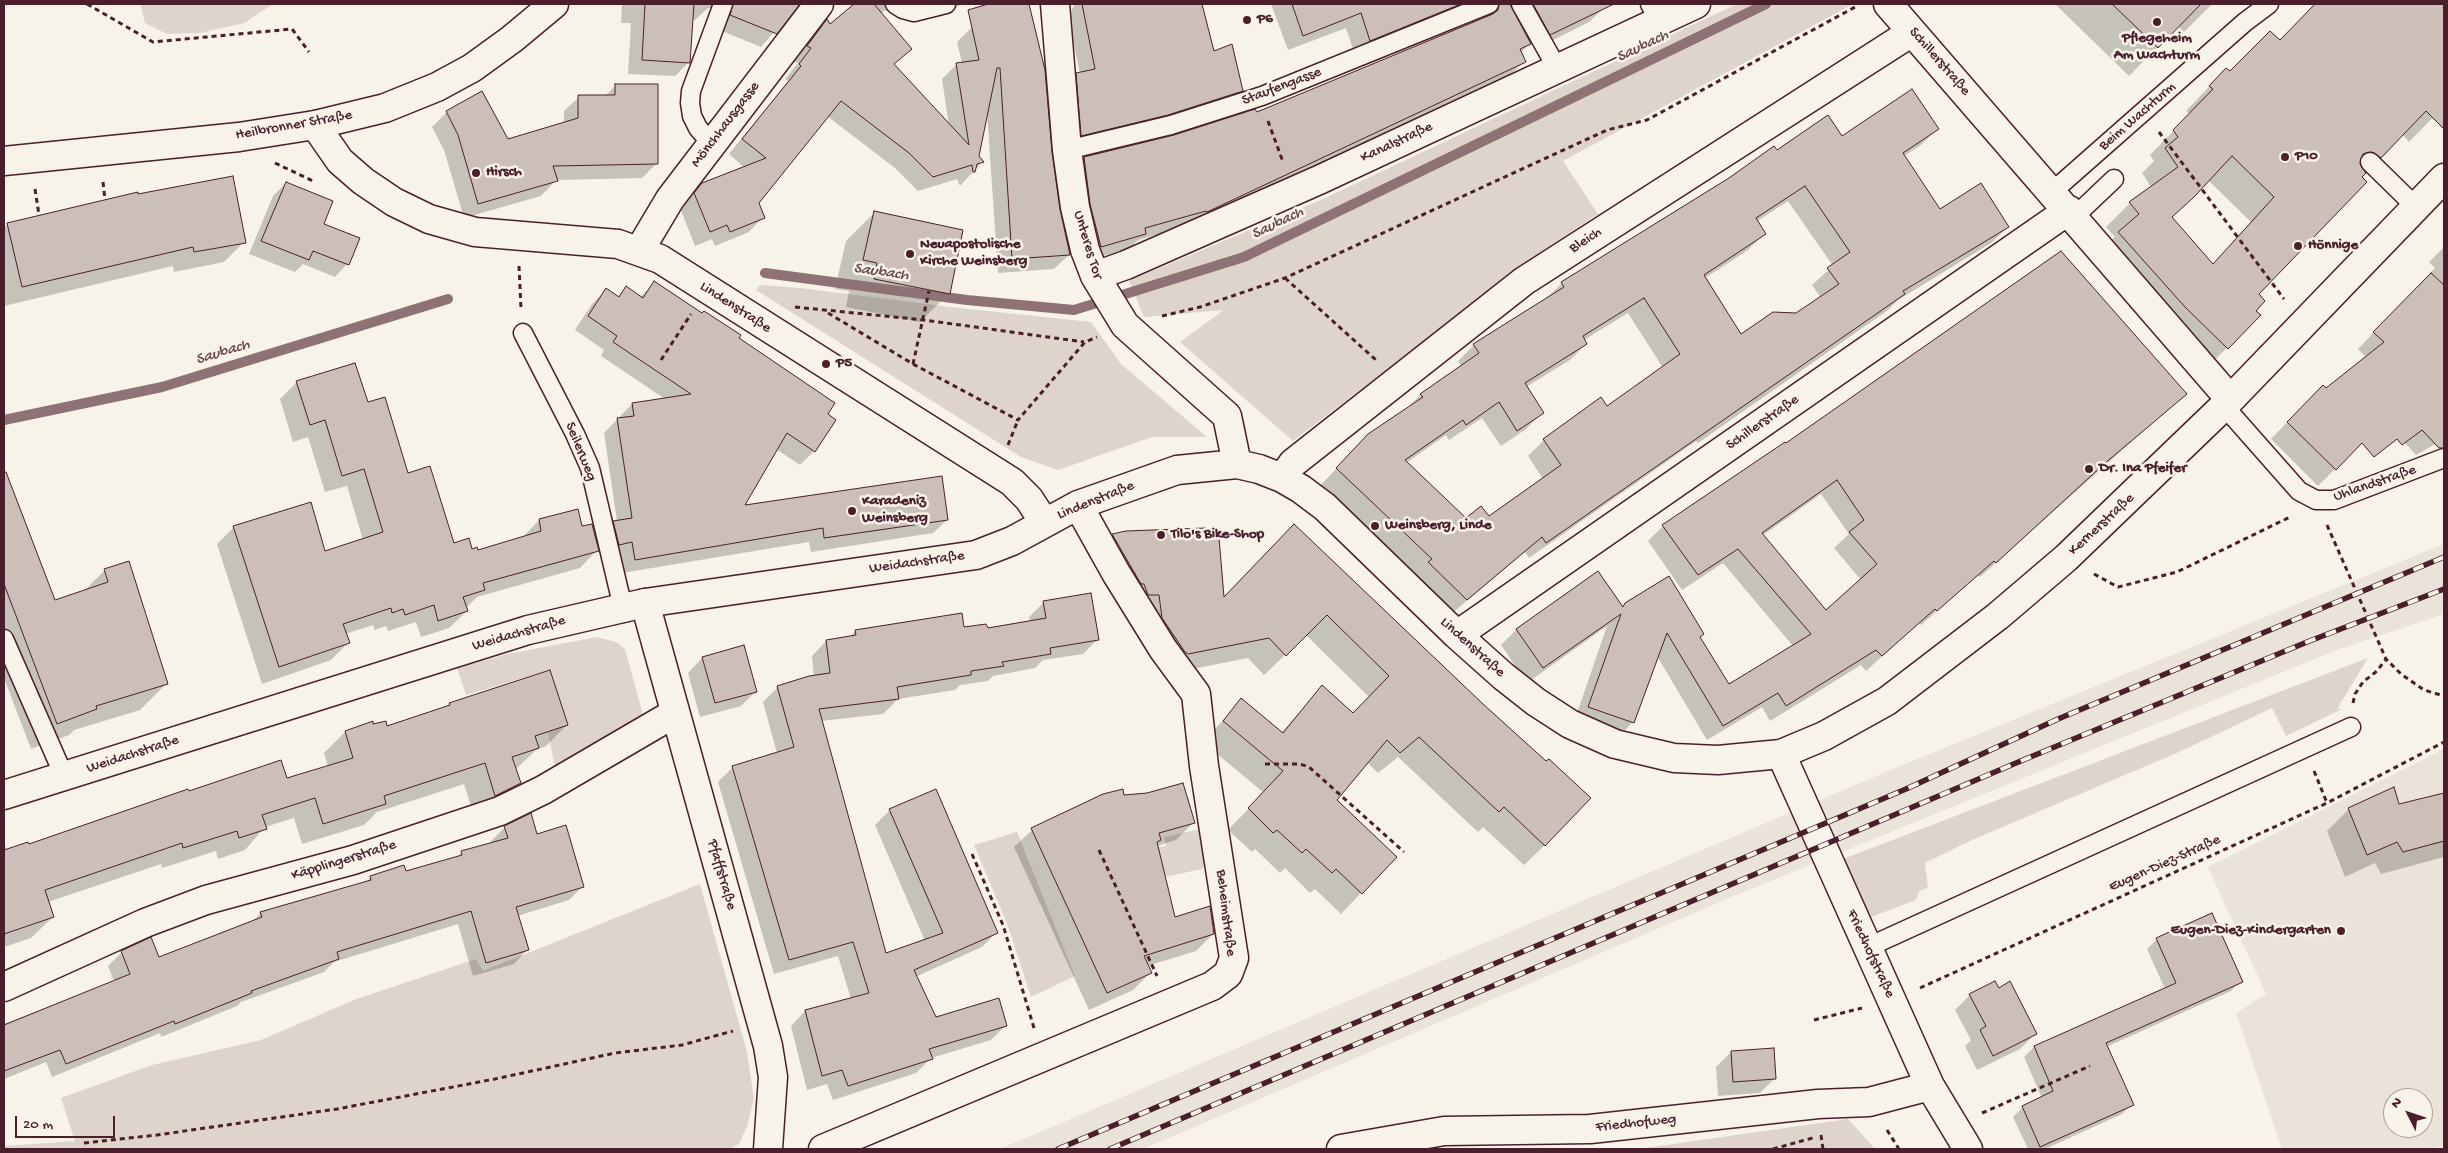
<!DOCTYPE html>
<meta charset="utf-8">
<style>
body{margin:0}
#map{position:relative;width:2448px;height:1153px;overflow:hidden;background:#f7f3e8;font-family:"Gochi Hand",sans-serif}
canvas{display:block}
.frame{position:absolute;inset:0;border:5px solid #4a1f2b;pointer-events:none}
.north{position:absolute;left:2383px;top:1088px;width:50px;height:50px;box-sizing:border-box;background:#f7f3e8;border:1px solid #b29e9c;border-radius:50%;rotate:311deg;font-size:14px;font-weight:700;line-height:20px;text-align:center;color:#4a1f2b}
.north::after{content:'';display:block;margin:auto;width:18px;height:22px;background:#4a1f2b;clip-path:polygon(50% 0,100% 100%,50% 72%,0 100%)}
.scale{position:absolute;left:15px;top:1116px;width:100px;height:22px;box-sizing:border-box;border:2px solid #4a1f2b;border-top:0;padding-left:6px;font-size:15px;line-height:18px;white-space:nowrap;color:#4a1f2b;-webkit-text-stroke:4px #f7f3e8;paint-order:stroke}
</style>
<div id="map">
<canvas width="2448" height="1153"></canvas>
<div class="frame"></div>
<div class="north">N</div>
<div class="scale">20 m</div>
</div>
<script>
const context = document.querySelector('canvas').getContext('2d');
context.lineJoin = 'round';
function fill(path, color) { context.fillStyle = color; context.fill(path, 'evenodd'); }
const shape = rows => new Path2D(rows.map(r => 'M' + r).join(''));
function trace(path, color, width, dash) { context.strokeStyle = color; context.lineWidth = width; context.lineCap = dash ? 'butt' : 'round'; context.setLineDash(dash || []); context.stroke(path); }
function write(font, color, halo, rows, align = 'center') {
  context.font = font + ' "Gochi Hand",sans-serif'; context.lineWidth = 5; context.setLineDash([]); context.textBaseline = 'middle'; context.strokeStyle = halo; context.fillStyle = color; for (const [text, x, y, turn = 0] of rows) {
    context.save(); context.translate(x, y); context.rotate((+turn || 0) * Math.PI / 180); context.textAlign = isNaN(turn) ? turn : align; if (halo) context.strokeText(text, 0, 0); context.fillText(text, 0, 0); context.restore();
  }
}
const built = shape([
 [2444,544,2444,614,2337,650,1734,896,1143,1149,1000,1149,1888,771],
 [2444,749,2444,1145,2429,1149,2282,1149,2236,1013,2266,994,2208,867],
 [2393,1098,2423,1098,2423,1128,2393,1128]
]);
const green = shape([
 [140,4,273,4,244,23,200,33,167,34,145,23],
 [1737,4,1853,4,1563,161,1598,214,1511,271,1411,351,1293,441,1180,342,1224,310,1144,317,1129,281,1323,199],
 [760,285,800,288,951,307,1091,322,1121,364,1207,437,1152,437,1058,470,1021,457,756,290],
 [597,637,616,642,625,649,643,715,625,730,555,767,548,732,568,725,550,670,466,695,457,668,508,654],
 [2368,658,2337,709,2342,709,2286,736,2272,708,2179,752,1972,840,1925,863,1928,888,1919,891,1916,900,1866,919,1843,859],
 [1201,829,1208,859,1202,869,1132,884,1125,854,1166,846,1164,837],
 [1017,832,1075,976,1031,997,1008,926,974,845],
 [700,884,747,1052,754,1099,747,1126,739,1144,730,1149,4,1149,4,1146,75,1141,61,1098,152,1065,261,1040,354,1000,476,959,483,971],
 [1848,1119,1875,1149,1638,1149]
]);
const shadow = shape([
 [622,4,798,4,761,47,717,29,713,8,708,8,695,20,692,19,689,62,675,76,628,74,631,23,621,23],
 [856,4,905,4,891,12,885,10,881,14,910,49,893,65,949,126,942,79,957,64,962,63,957,42,972,27,1029,7,1058,209,1069,255,1054,269,998,273,987,112,977,157,982,162,974,171,960,186,957,179,918,191,895,168,827,116,758,203,763,217,749,232,715,246,712,239,695,246,680,208,703,184,745,168,729,154,788,81,785,79,798,63,793,61,812,36,827,21,830,25],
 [949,4,962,4,950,10],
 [1075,4,1190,4,1213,52,1241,91,1227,105,1068,149,1063,88,1080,73,1068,17],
 [1271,4,1603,4,1605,7,1589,22,1535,49,1531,42,1521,53,1525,61,1509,76,1191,225,1138,240,1130,248,1086,261,1069,173,1084,158,1256,114,1484,19,1481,11,1355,55,1346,28,1288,50],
 [2055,4,2212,4,2184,32,2178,26,2129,76],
 [2316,4,2444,4,2444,106,2409,142,2402,134,2364,173,2258,294,2254,311,2259,315,2203,372,2095,256,2115,237,2106,227,2130,203,2151,187,2142,173,2154,161,2150,155,2190,114,2186,111,2226,69,2230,73,2279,41],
 [2208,180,2251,222,2212,265,2171,218],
 [615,86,657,163,642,178,556,180,541,196,464,218,444,150,432,127,447,112,508,140,564,124,564,111,579,97,605,96],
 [1937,129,1921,145,1904,156,1940,211,2008,227,1991,243,1898,300,1888,310,1698,443,1696,441,1529,558,1525,552,1450,615,1413,579,1416,576,1321,485,1352,452,1404,412,1421,394,1461,366,1458,361,1474,345,1546,299,1562,283,1777,152,1841,138],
 [1788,201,1833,266,1812,285,1821,298,1796,314,1741,335,1705,278,1748,250,1764,234,1756,222],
 [1628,313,1663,368,1607,408,1544,440,1528,456,1543,479,1488,518,1466,520,1406,463,1446,435,1449,440,1482,418,1501,446,1526,429,1542,413,1526,387,1570,360,1586,344,1584,340],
 [286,183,322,224,358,239,347,264,335,277,303,264,295,272,249,254,273,196],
 [874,213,949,293,920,322,846,307,849,291,835,289,846,241],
 [8,224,244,242,224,262,174,272,173,266,4,306,4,228],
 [2444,247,2444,324,2348,423,2364,440,2318,486,2271,439,2306,403,2367,358,2358,349,2435,268,2429,262],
 [654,283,737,338,835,420,814,451,800,465,776,449,742,506,947,520,933,533,811,552,809,542,622,573,600,536,617,521,604,433,632,404,665,399,601,356,604,350,575,330,592,304,606,290,617,297,626,288,640,297],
 [297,382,367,404,407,475,453,544,477,552,522,538,539,520,581,527,597,550,580,568,477,597,466,608,467,611,449,628,421,637,416,622,388,631,386,626,375,630,373,625,345,634,348,643,331,660,262,684,217,544,234,527,324,552,363,540,347,486,325,492,308,437,293,442,280,399],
 [2444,389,2444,439,2416,455,2396,433],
 [2185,394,1980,577,1978,575,1921,625,1919,623,1866,671,1861,665,1770,721,1762,707,1707,740,1657,656,1633,722,1617,738,1574,722,1607,626,1527,683,1501,645,1516,630,1598,573,1622,607,1626,604,1699,638,1729,686,1793,646,1723,563,1682,590,1648,541,1663,526,1785,443],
 [1821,494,1849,534,1834,548,1861,580,1826,612,1762,536],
 [4,469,54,601,83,592,105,570,166,684,140,710,74,730,69,735,31,749,4,678],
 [1113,535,1206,540,1223,599,1274,546,1545,845,1524,865,1483,827,1478,832,1398,757,1378,773,1367,762,1336,800,1395,857,1341,914,1315,889,1310,893,1285,868,1280,873,1255,849,1252,852,1228,830,1264,793,1203,742,1242,700,1281,733,1322,687,1353,715,1369,697,1306,635,1264,675,1248,658,1167,674,1092,556],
 [1044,602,1097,640,1083,654,1043,660,1035,668,993,676,988,681,960,685,955,690,898,699,883,714,821,721,885,954,925,941,875,825,890,810,996,933,982,947,915,977,935,1018,1006,1025,991,1040,931,1058,916,1073,833,1100,827,1084,807,1090,791,1026,805,1011,851,999,838,956,774,974,718,782,733,767,777,753,763,702,778,687,814,677,812,656,826,641,849,638,855,631,987,629,1030,622,1029,617],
 [702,658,756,691,741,706,700,717,688,673],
 [549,672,567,725,546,746,536,750,516,769,519,783,498,804,474,816,464,784,377,812,364,825,302,844,294,818,265,827,245,850,218,859,216,851,162,868,161,864,48,902,53,917,31,938,4,947,4,843,7,850,28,846,188,792,286,780,328,767,324,753,345,732,372,726,386,727,445,708,449,704],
 [2444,794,2444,857,2381,874,2375,863,2345,877,2327,831,2349,809,2398,805],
 [1104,796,1123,797,1193,823,1176,840,1157,846,1175,918,1213,934,1196,951,1147,966,1150,973,1133,990,1089,1010,1014,847,1032,830],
 [505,827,536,835,583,886,569,900,517,916,527,950,514,964,473,976,458,924,334,962,324,972,241,1002,237,1006,161,1037,160,1033,52,1077,46,1062,4,1079,4,1024,114,981,108,966,122,952,159,959,252,922,261,913,365,883,371,877,405,873,456,858,462,852,492,843,491,841],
 [2157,939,2241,981,2231,991,2106,1047,2132,1104,2122,1114,2045,1149,2028,1149,2013,1117,2023,1107,2042,1098,2024,1057,2034,1047,2165,989,2147,949],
 [1970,995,2035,1034,2020,1049,1977,1070,1965,1046,1971,1040,1955,1010],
 [1731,1052,1775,1078,1760,1093,1718,1096,1716,1067]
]);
const stream = shape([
 [765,273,967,300,1074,310,1244,257,1766,4],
 [4,420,162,387,448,299]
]);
const building = shape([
 [645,4,694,4,690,63,642,60,645,4],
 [733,4,800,4,777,34,730,15,733,4],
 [854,4,874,4,912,49,894,64,969,145,956,63,979,60,968,10,988,4,1029,4,1045,70,1052,152,1060,209,1070,255,1012,259,1000,68,997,68,979,156,984,162,977,164,975,172,973,172,972,165,933,177,909,153,841,101,759,203,765,218,730,232,727,225,710,232,694,193,702,183,766,158,742,139,801,66,799,64,811,48,807,46,827,19,830,24,854,4],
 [1082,4,1202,4,1214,51,1232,44,1243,91,1168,115,1081,136,1076,73,1095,69,1082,4],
 [1292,4,1461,4,1370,41,1361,13,1303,36,1292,4],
 [1499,4,1510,4,1531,44,1520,49,1526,62,1207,212,1206,211,1145,228,1146,234,1101,247,1090,204,1084,157,1174,135,1255,109,1257,112,1493,14,1498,10,1499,4],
 [1533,4,1614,4,1550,35,1533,4],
 [2112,4,2201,4,2158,48,2112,4],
 [2315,4,2444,4,2444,129,2426,111,2381,158,2372,152,2363,154,2360,164,2366,173,2362,177,2367,182,2259,294,2265,301,2256,311,2261,315,2228,349,2185,307,2118,232,2139,214,2129,202,2178,167,2165,148,2178,137,2173,130,2213,89,2209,86,2226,68,2230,71,2270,31,2280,40,2315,4],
 [2232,156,2274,197,2213,264,2172,217,2194,197,2232,156],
 [615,84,658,84,658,164,553,166,558,181,478,204,458,135,446,111,482,91,508,139,578,118,578,95,615,95,615,84],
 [1912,89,1939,129,1903,153,1940,209,1981,183,2009,227,1903,291,1905,294,1546,543,1542,537,1467,600,1428,562,1432,559,1336,468,1368,434,1423,397,1420,394,1479,353,1473,344,1564,287,1561,282,1729,178,1774,146,1777,150,1828,115,1842,136,1912,89],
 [1805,186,1850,252,1827,268,1839,284,1796,313,1773,312,1741,334,1704,275,1766,234,1756,218,1805,186],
 [1644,298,1680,354,1607,406,1601,397,1543,439,1561,465,1489,516,1481,506,1466,518,1405,460,1463,420,1466,425,1499,402,1517,431,1544,413,1525,383,1587,344,1583,336,1644,298],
 [233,176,246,243,194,252,193,247,22,287,7,223,138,192,138,194,233,176],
 [286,182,333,201,324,224,360,238,349,265,313,251,309,260,261,241,286,182],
 [874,211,963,230,950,294,874,279,877,263,863,260,874,211],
 [2061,251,2187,394,2104,464,1996,563,1994,561,1937,611,1935,609,1882,656,1876,650,1786,706,1778,693,1723,726,1667,633,1634,723,1588,707,1621,614,1543,668,1516,629,1598,571,1623,607,1625,603,1669,576,1704,634,1700,637,1729,684,1811,634,1738,549,1698,575,1662,525,1785,442,1786,443,2061,251],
 [1837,480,1864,520,1849,532,1877,564,1826,610,1762,533,1837,480],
 [2431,273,2444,285,2444,448,2439,448,2422,430,2402,445,2397,439,2374,457,2362,443,2336,470,2287,422,2323,385,2326,388,2384,342,2373,332,2431,273],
 [654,281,702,313,704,311,741,335,739,338,835,403,828,414,836,420,815,452,787,433,745,505,942,476,948,520,824,538,823,528,635,560,632,542,619,545,613,521,632,518,617,418,634,416,632,403,691,394,613,342,617,336,588,316,606,288,619,297,626,286,643,298,654,281],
 [355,363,368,402,385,397,408,473,430,466,454,543,469,538,472,549,477,547,478,550,541,531,539,519,578,509,582,526,592,524,599,551,483,583,485,590,463,597,468,611,438,621,434,605,405,615,403,609,392,613,391,608,343,624,350,643,279,667,233,526,311,502,325,551,383,532,364,469,342,476,325,420,310,425,296,381,355,363],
 [4,472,6,472,55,600,108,582,104,569,129,561,168,684,96,706,97,709,57,724,4,584,4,472],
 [1294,524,1483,704,1546,761,1549,759,1591,798,1545,846,1504,807,1499,812,1419,737,1400,753,1387,740,1337,800,1397,857,1362,894,1336,869,1332,873,1306,849,1302,853,1277,830,1273,833,1248,808,1283,771,1223,721,1241,698,1283,733,1322,685,1353,713,1389,676,1327,615,1286,656,1269,638,1188,654,1185,652,1162,618,1159,595,1148,595,1144,584,1141,584,1112,534,1126,531,1206,528,1207,539,1219,538,1224,597,1294,524],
 [1091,593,1099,640,1050,648,1051,654,1002,662,1004,666,971,671,971,675,897,687,899,699,819,709,886,953,943,933,889,809,936,789,998,933,914,970,936,1017,999,998,1007,1026,929,1049,933,1059,848,1086,842,1070,822,1076,805,1010,869,993,853,942,789,960,732,766,794,747,777,686,809,676,830,673,826,640,856,635,855,630,962,613,964,627,986,624,988,628,1046,618,1043,601,1091,593],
 [744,645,757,692,715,703,702,657,744,645],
 [550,670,568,725,535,736,539,748,512,757,521,783,495,796,485,763,384,796,386,804,323,824,315,798,262,815,267,829,239,838,237,831,183,848,182,843,45,890,54,917,4,934,4,850,28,842,29,844,188,789,189,791,281,760,287,778,353,758,345,731,373,721,373,724,386,721,387,726,450,705,449,703,550,670],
 [1183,783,1195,823,1159,833,1161,840,1157,842,1175,917,1210,906,1214,934,1144,956,1152,973,1107,993,1031,828,1103,794,1123,789,1124,795,1147,793,1183,783],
 [2394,787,2399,804,2444,793,2444,841,2403,852,2397,842,2367,855,2348,808,2394,787],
 [531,813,537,834,566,825,584,887,516,907,529,950,486,963,471,911,337,952,339,959,251,991,252,993,175,1024,174,1021,66,1064,60,1050,4,1071,4,1025,130,974,121,951,151,937,159,957,262,917,260,912,371,880,370,876,404,865,406,871,462,855,461,851,508,838,504,826,531,813],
 [2212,913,2243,982,2106,1043,2134,1105,2040,1147,2022,1106,2053,1091,2034,1046,2176,983,2156,938,2212,913],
 [1995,981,1999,988,2010,981,2037,1034,1993,1056,1980,1030,1986,1026,1969,994,1995,981],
 [1774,1048,1776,1079,1733,1082,1731,1051,1774,1048]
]);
const path = shape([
 [87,4,153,42,292,29,309,52],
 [1268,121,1283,162],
 [2159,132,2284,299],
 [275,163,315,182],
 [103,182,105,200],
 [35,189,39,215],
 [519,266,521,308],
 [1285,278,1376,360],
 [795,307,924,320,1084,342],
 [828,313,913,364,929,291],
 [1162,316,1200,307,1285,278,1607,130,1647,120,1857,6],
 [661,360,691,314],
 [913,364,1018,420,1085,342,1097,337],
 [1008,445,1018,420],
 [2327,525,2386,659,2401,674,2424,690,2444,696],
 [2094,574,2118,587,2177,572,2292,516],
 [2353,703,2355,694,2363,682,2377,671,2386,659],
 [1265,764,1300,764,1309,767,1404,852],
 [2314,771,2327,803],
 [1099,850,1157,976],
 [972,854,1003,925,1034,1028],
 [1920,988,2327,803,2444,742],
 [1814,1020,1862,1008],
 [1982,1113,2090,1066],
 [1887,1130,1899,1149],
 [1821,1135,1823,1149],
 [84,1143,157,1135,337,1109,495,1079,615,1053,682,1045,733,1031],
 [1773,1149,1816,1137]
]);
const lane = shape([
 [895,4,903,9,914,12,946,4],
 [1521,4,1557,68],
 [1650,4,1659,21],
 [711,143,698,128,692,116,690,103,691,91,723,4],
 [1067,150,1171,125,1262,96,1489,4],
 [2370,162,2416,207],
 [2052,192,2245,22,2269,4],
 [2074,217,2114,179],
 [523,333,575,434,590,468,623,608],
 [2224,406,2299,491,2316,500,2334,500,2444,458],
 [4,639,64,776],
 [1866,948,2351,727]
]);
const street = shape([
 [1055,4,1067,150,1075,207,1085,250,1095,276,1125,325,1227,416,1237,464],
 [1888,4,2230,399],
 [315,125,340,161,363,181,394,202,429,219,475,232,618,244,660,259,1012,482,1029,499,1044,522],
 [639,251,670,199,819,4],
 [1095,276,1126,265,1319,180,1696,4],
 [1282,478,1293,463,1524,281,1912,32],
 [1457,635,2069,210],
 [1781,754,1930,1086,1968,1149],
 [4,795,528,630,623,608],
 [4,987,145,923,206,900,353,860,500,811,543,790,675,713],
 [768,1149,773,1077,768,1046,645,603,976,555,1012,541,1078,505,1177,470,1237,464,1259,469,1282,478,1301,489,1325,507,1457,635,1503,676,1536,702,1570,724,1615,744,1674,758,1718,760,1781,754,1824,736,1887,701,1998,616,2066,558,2224,406,2444,178],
 [823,1149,1212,986,1228,974,1234,958,1204,766,1196,694,1163,649,1116,573,1078,505],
 [1341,1149,1444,1131,1590,1129,1818,1104,1869,1102,1930,1086]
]);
const secondary = shape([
 [4,161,239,137,315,125,385,108,437,87,472,68,512,39,554,4],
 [623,608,645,603]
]);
const rail = shape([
 [1058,1149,1906,789,2058,719,2444,557],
 [1110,1149,2016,763,2307,642,2444,589]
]);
const markers = [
 [1247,20,5,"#4a1f2b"],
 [2157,22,5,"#4a1f2b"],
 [2285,157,5,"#4a1f2b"],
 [476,173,5,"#4a1f2b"],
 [2298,246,5,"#4a1f2b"],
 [910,254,5,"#4a1f2b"],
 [826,364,5,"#4a1f2b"],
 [2089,469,5,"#4a1f2b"],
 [852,511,5,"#4a1f2b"],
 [1375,526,5,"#4a1f2b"],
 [1161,535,5,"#4a1f2b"],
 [2341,931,5,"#4a1f2b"]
];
const poiNames = [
 ["P6",1257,20],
 ["Pflegeheim",2157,39,"center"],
 ["Am Wachturm",2157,56,"center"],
 ["P10",2295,157],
 ["Hirsch",486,173],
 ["Neuapostolische",920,245],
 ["Kirche Weinsberg",920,262],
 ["Hönnige",2308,246],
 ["P5",836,364],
 ["Dr. Ina Pfeifer",2099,469],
 ["Karadeniz",862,502],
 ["Weinsberg",862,519],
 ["Weinsberg, Linde",1385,526],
 ["Tilo's Bike-Shop",1171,535],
 ["Eugen-Diez-Kindergarten",2331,931,"right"]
];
const streetNames = [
 ["Schillerstraße",1939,62,49],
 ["Staufengasse",1282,87,-21],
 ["Beim Wachturm",2138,117,-41],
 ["Mönchhausgasse",726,125,-53],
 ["Heilbronner Straße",294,126,-10],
 ["Kanalstraße",1397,143,-25],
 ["Bleich",1586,241,-33],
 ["Unteres Tor",1087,245,73],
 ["Lindenstraße",735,308,33],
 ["Schillerstraße",1763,423,-35],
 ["Seilerweg",580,452,68],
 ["Uhlandstraße",2375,484,-19],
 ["Lindenstraße",1096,501,-22],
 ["Kernerstraße",2102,525,-43],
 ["Weidachstraße",917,563,-8],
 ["Weidachstraße",519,634,-16],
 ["Lindenstraße",1472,648,42],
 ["Weidachstraße",133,755,-18],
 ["Käpplingerstraße",344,861,-17],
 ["Eugen-Diez-Straße",2165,864,-24],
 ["Pfaffstraße",721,875,74],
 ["Beheimstraße",1225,913,83],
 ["Friedhofstraße",1870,954,65],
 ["Friedhofweg",1636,1124,-6]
];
const waterNames = [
 ["Saubach",1643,47,-26],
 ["Saubach",1278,224,-26],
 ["Saubach",881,273,8],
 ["Saubach",223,353,-17]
];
fill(built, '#eae3da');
fill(green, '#ded4cc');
fill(shadow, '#0003');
trace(stream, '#8e7275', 10);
fill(building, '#ccbfb9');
trace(building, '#4a1f2b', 1);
trace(lane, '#4a1f2b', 21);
trace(street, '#4a1f2b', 31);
trace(secondary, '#4a1f2b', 31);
trace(path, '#4a1f2b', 3, [5, 4]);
trace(lane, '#f7f3e8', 18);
trace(street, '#f7f3e8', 28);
trace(secondary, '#f7f3e8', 28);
trace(rail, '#4a1f2b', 5.5);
trace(rail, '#f7f3e8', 4, [11]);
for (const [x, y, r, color] of markers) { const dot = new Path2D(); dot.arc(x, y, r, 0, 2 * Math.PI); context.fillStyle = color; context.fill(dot); trace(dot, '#f7f3e8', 2); }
write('bold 15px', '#4a1f2b', '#f7f3e8', poiNames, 'left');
write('15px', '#4a1f2b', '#f7f3e8', streetNames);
write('italic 16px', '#6c4950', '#f7f3e8', waterNames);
</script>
